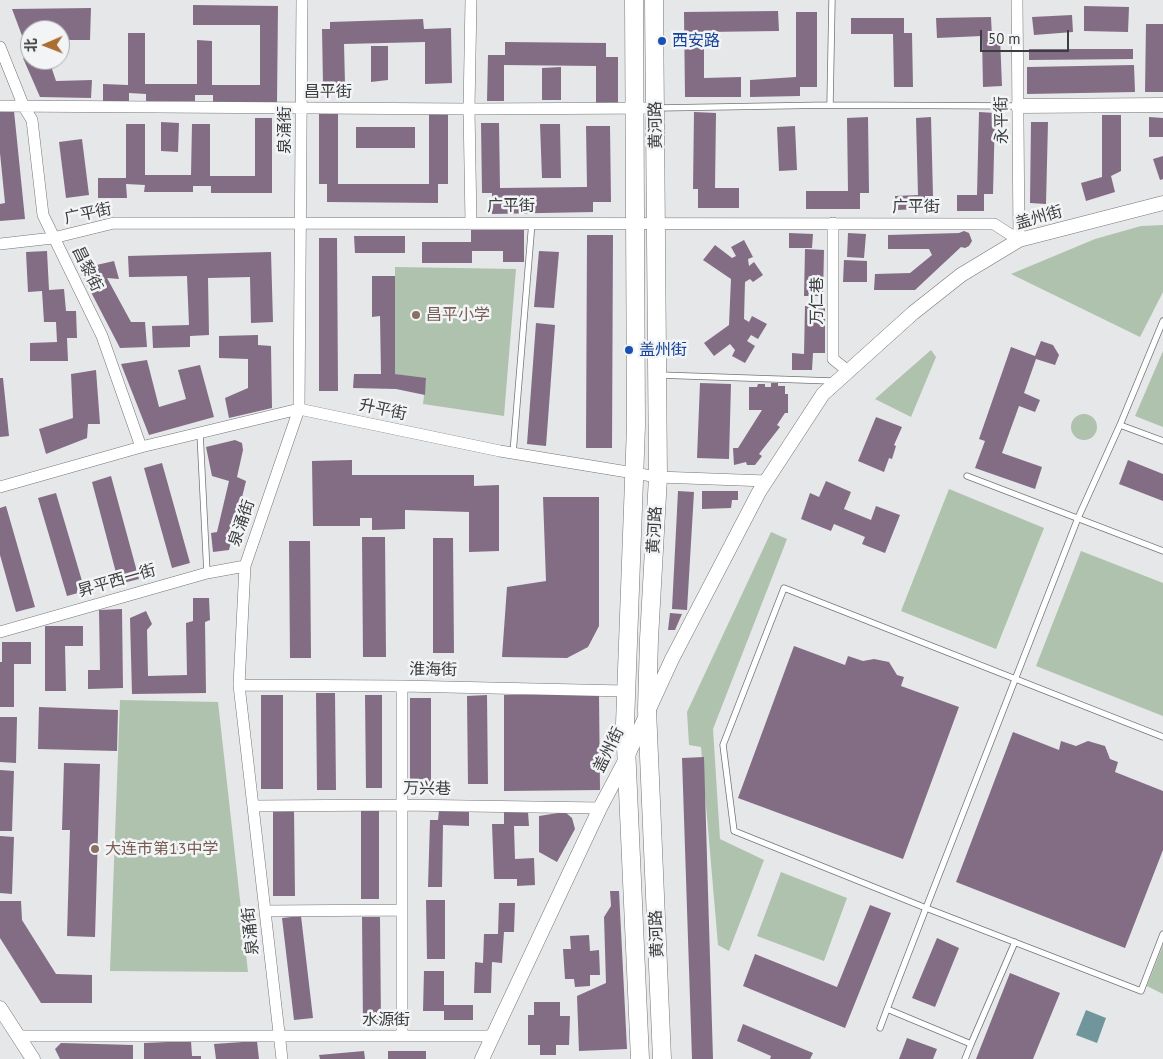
<!DOCTYPE html>
<meta charset="utf-8">
<style>
body{margin:0}
#map{position:relative;width:1163px;height:1059px;overflow:hidden;background:#e5e7e9;font-family:"PT Sans","Noto Sans SC",sans-serif}
canvas{display:block}
.north{position:absolute;left:20px;top:20px;width:50px;height:50px;box-sizing:border-box;background:#f2f4f6;border:1px solid #a9abac;border-radius:50%;rotate:269deg;font-size:14px;font-weight:700;line-height:20px;text-align:center;color:#3c3d3e}
.north::after{content:'';display:block;margin:auto;width:18px;height:22px;background:#ab6f31;clip-path:polygon(50% 0,100% 100%,50% 72%,0 100%)}
.scale{position:absolute;left:980px;top:30px;width:89px;height:22px;box-sizing:border-box;border:2px solid #3c3d3e;border-top:0;padding-left:6px;font-size:15px;line-height:18px;white-space:nowrap;color:#3c3d3e;-webkit-text-stroke:4px #f2f4f6;paint-order:stroke}
</style>
<div id="map">
<canvas width="1163" height="1059"></canvas>
<div class="north">北</div>
<div class="scale">50 m</div>
</div>
<script>
const context = document.querySelector('canvas').getContext('2d');
context.lineJoin = 'round';
function fill(path, color) { context.fillStyle = color; context.fill(path, 'evenodd'); }
const shape = rows => new Path2D(rows.map(r => 'M' + r).join(''));
function trace(path, color, width, dash) { context.strokeStyle = color; context.lineWidth = width; context.lineCap = dash ? 'butt' : 'round'; context.setLineDash(dash || []); context.stroke(path); }
function write(font, color, halo, rows, align = 'center') {
  context.font = font + ' "PT Sans","Noto Sans SC",sans-serif'; context.lineWidth = 5; context.setLineDash([]); context.textBaseline = 'middle'; context.strokeStyle = halo; context.fillStyle = color; for (const [text, x, y, turn = 0] of rows) {
    context.save(); context.translate(x, y); context.rotate((+turn || 0) * Math.PI / 180); context.textAlign = isNaN(turn) ? turn : align; if (halo) context.strokeText(text, 0, 0); context.fillText(text, 0, 0); context.restore();
  }
}
const green = shape([
 [1163,225,1163,292,1140,337,1011,274,1095,239,1141,226],
 [395,267,516,269,504,416,423,404,426,379,395,374],
 [931,350,936,357,911,417,875,399],
 [1163,351,1163,427,1135,416],
 '1071 427a13 13 0 1 1 26 0a13 13 0 1 1-26 0Z',
 [949,489,1044,528,996,649,901,611],
 [771,532,787,539,713,729,720,839,764,860,729,951,718,945,701,747,689,745,687,712],
 [1081,551,1163,583,1163,716,1036,666],
 [120,700,218,702,248,972,110,971],
 [781,872,847,898,824,961,757,936],
 [1163,945,1163,994,1147,986]
]);
const water = shape([
 [1086,1010,1106,1018,1097,1043,1076,1035]
]);
const building = shape([
 [193,5,278,6,277,102,213,102,213,95,195,95,195,101,146,101,146,94,129,93,129,102,103,101,103,84,128,85,128,33,145,33,145,84,197,84,197,40,212,41,212,85,260,85,260,25,193,25],
 [1084,6,1129,7,1128,32,1084,31],
 [91,8,90,40,60,40,60,30,30,30,30,41,24,41,12,9],
 [778,11,779,31,704,32,704,78,741,77,741,97,685,97,684,12],
 [796,12,817,12,817,87,800,87,800,96,750,97,750,80,796,77],
 [1072,15,1073,32,1034,35,1032,17],
 [991,17,992,37,1000,37,1002,86,983,87,982,36,937,38,936,18],
 [851,18,904,18,904,33,912,33,913,87,894,87,893,34,851,34],
 [423,19,424,29,451,28,452,83,425,84,425,42,344,44,345,84,323,85,322,29,330,29,330,22],
 [1146,24,1163,24,1163,92,1145,92],
 [505,42,606,43,606,57,618,57,618,103,596,103,596,66,504,65,504,101,487,101,488,55,505,55],
 [371,46,388,46,388,80,371,82],
 [1029,49,1133,49,1133,59,1029,60],
 [23,58,49,60,56,81,92,80,91,98,40,97],
 [1134,65,1135,92,1027,94,1027,67],
 [561,67,561,100,542,100,542,68],
 [14,111,25,219,0,221,0,204,5,203,0,153,0,112],
 [319,111,338,111,338,184,429,184,429,113,448,113,448,184,438,184,438,203,327,202,327,184,319,184],
 [694,112,716,113,715,188,739,188,739,208,698,208,698,189,693,189],
 [979,112,995,113,993,194,984,194,984,211,957,211,957,195,977,195],
 [1102,115,1121,115,1121,171,1111,176,1115,192,1086,201,1081,183,1102,177],
 [868,117,869,193,860,193,860,209,806,209,806,191,848,191,847,118],
 [931,117,933,196,925,196,925,209,895,210,895,196,918,195,916,118],
 [1149,117,1163,118,1163,137,1149,137],
 [255,118,272,118,272,193,211,193,211,186,193,186,193,192,144,192,145,185,126,184,127,198,98,198,98,178,126,178,126,124,145,124,145,175,191,175,192,124,210,124,210,176,255,176],
 [161,122,179,123,178,152,161,151],
 [1031,122,1048,122,1046,204,1030,203],
 [481,123,499,123,500,188,587,187,586,126,610,126,611,202,593,202,593,212,492,214,492,193,482,193],
 [540,124,560,124,561,178,542,178],
 [795,126,797,170,779,171,777,127],
 [356,127,415,127,415,148,356,148],
 [82,139,89,195,66,198,59,142],
 [1163,156,1163,179,1160,180,1153,159],
 [471,230,524,230,524,262,503,262,503,251,472,251,472,263,422,263,422,242,471,242],
 [964,231,969,233,972,241,969,246,965,248,961,247,915,290,874,290,875,274,910,273,932,255,929,249,888,249,888,235,959,233],
 [789,233,813,234,812,248,789,248],
 [848,233,866,234,864,258,847,257],
 [587,235,613,235,612,448,586,448],
 [354,236,405,236,405,253,355,253],
 [319,238,337,238,338,391,319,391],
 [744,240,753,257,748,259,749,266,754,262,763,275,753,282,750,279,745,282,744,319,749,322,752,316,767,324,758,339,751,335,747,341,755,346,745,363,732,356,735,350,730,344,714,356,704,343,729,325,731,279,703,260,715,245,732,258,736,256,731,247],
 [805,249,824,250,823,296,804,296],
 [47,251,49,290,64,289,66,311,76,311,77,338,67,338,68,361,30,361,30,343,57,342,56,322,44,322,42,291,28,292,26,252],
 [539,251,559,252,554,308,534,307],
 [271,252,273,322,251,323,250,277,208,278,209,335,190,336,190,347,153,348,152,326,189,325,187,276,129,277,128,256],
 [844,260,867,261,867,282,843,282],
 [114,261,119,279,107,278,131,322,145,322,147,347,120,348,79,269],
 [372,276,395,276,395,374,426,378,425,395,396,389,353,388,354,374,381,374,380,316,372,317],
 [805,306,825,306,825,353,813,353,812,370,792,370,792,353,804,354],
 [536,323,555,325,546,446,527,444],
 [258,335,258,345,271,346,272,408,229,418,225,398,248,388,248,359,219,358,219,336],
 [1041,341,1053,345,1059,355,1055,365,1036,359,1024,393,1040,400,1035,412,1019,406,1002,453,1042,467,1035,489,975,468,985,441,979,439,1011,347,1035,356],
 [147,360,159,407,186,399,178,370,200,365,214,417,149,435,121,364],
 [96,370,100,424,88,424,87,438,46,454,39,429,73,418,71,374],
 [0,378,3,378,9,436,0,437],
 [700,383,731,384,729,459,697,458],
 [771,383,778,383,778,386,785,386,785,394,788,394,788,413,785,413,777,425,780,427,759,454,762,456,755,465,747,465,746,462,734,465,733,448,738,448,762,410,749,410,749,387,757,387,758,384,765,384,765,387,771,387],
 [876,417,902,427,894,445,896,446,892,459,889,458,884,472,858,461],
 [235,440,242,443,243,450,237,477,246,481,229,550,213,552,211,533,217,532,229,481,212,476,206,447],
 [352,460,352,475,474,475,474,486,499,485,499,551,469,552,469,512,405,510,405,529,372,530,372,518,360,518,360,526,313,526,312,461],
 [1128,460,1163,474,1163,501,1119,484],
 [162,463,190,563,172,568,144,468],
 [111,476,139,579,119,584,92,482],
 [826,481,851,492,844,509,871,520,876,506,900,515,885,553,862,544,865,537,834,524,831,531,801,519,810,493,819,497],
 [678,491,694,492,687,610,672,609],
 [702,491,738,491,738,500,732,500,731,508,702,509],
 [56,493,85,591,67,596,38,498],
 [543,497,599,497,599,626,588,647,567,658,502,657,507,587,546,581],
 [6,506,35,607,16,612,0,555,0,508],
 [362,537,385,537,386,657,363,657],
 [433,538,453,538,454,653,433,653],
 [289,541,310,541,311,658,290,658],
 [193,598,209,598,210,620,205,622,206,693,132,694,130,618,146,611,152,624,147,630,148,676,187,675,186,623,193,621],
 [122,609,123,688,88,689,88,670,100,670,99,610],
 [670,613,682,614,675,630,668,630],
 [45,626,83,626,83,646,65,646,66,691,45,691],
 [2,642,31,642,31,664,14,664,14,707,0,707,0,662,2,662],
 [794,646,845,665,848,656,863,661,874,659,889,662,897,675,904,677,901,686,959,707,903,859,738,798],
 [316,693,335,693,336,790,317,790],
 [599,694,600,790,504,791,504,695],
 [261,695,283,695,283,789,261,789],
 [365,695,382,695,382,788,366,788],
 [487,695,488,784,468,784,467,696],
 [410,698,431,698,431,785,410,785],
 [39,707,118,710,117,751,38,749],
 [0,717,17,717,16,763,0,762],
 [1013,732,1059,750,1061,741,1076,746,1088,741,1105,746,1110,759,1118,762,1115,772,1163,791,1163,850,1125,948,956,882],
 [704,757,713,1059,692,1059,682,758],
 [64,763,100,764,95,937,67,936,70,830,62,830],
 [0,770,14,771,12,831,0,831],
 [361,807,379,807,379,899,361,899],
 [273,810,294,810,295,896,273,896],
 [439,810,469,811,469,826,443,825,442,887,428,887,430,820,438,820],
 [504,812,528,812,529,826,514,826,515,859,534,858,535,885,517,886,517,879,494,879,492,824,504,824],
 [565,812,572,818,575,829,557,862,539,852,539,816],
 [0,836,14,837,12,894,0,893],
 [610,891,619,891,627,1049,579,1051,577,996,606,983,604,917,611,906],
 [426,900,445,900,445,959,427,959],
 [0,901,21,901,22,920,56,974,92,975,92,1003,41,1003,0,938],
 [499,903,515,903,514,932,504,932,502,963,492,962,491,993,474,993,475,962,483,963,484,934,498,934],
 [870,905,891,913,845,1028,743,986,755,954,837,987],
 [301,916,313,1018,294,1020,282,918],
 [362,917,380,917,381,1025,363,1025],
 [589,935,590,951,599,950,600,975,590,975,590,986,575,987,574,979,565,979,563,949,571,949,570,936],
 [937,938,959,948,935,1007,912,998],
 [424,971,444,971,444,1005,473,1005,473,1020,444,1020,444,1011,423,1011],
 [1010,973,1060,993,1033,1059,976,1059],
 [534,1002,560,1002,560,1016,570,1016,569,1045,556,1045,556,1055,540,1055,540,1045,528,1045,528,1015,534,1015],
 [743,1024,813,1053,810,1059,770,1059,771,1056,737,1041],
 [907,1038,937,1049,933,1059,899,1059],
 [191,1041,192,1056,201,1056,201,1059,144,1059,144,1043],
 [257,1041,259,1059,216,1059,214,1044],
 [61,1043,133,1045,133,1059,60,1059,55,1049],
 [364,1051,365,1059,320,1059,319,1055],
 [388,1051,426,1051,426,1059,388,1059]
]);
const service = shape([
 [830,105,832,0],
 [658,108,830,105,1018,106],
 [1163,321,1120,425,1078,518,926,908,1141,991,1163,934],
 [659,375,832,381],
 [1120,425,1163,441],
 [200,433,207,573],
 [513,453,532,222],
 [967,476,1163,551],
 [1015,942,971,1044,887,1009,926,908,734,831,723,745,784,588,1163,737],
 [880,1028,887,1009],
 [965,1059,971,1044]
]);
const minor = shape([
 [471,0,469,109,471,223],
 [1017,0,1019,240],
 [0,47,24,107,32,120,43,215,102,336,141,447],
 [0,106,469,109,656,108],
 [833,223,833,359,848,371],
 [0,244,53,238,114,223,994,224,1019,240],
 [0,487,141,447,299,409,500,451,658,477,767,481],
 [0,632,207,573,245,566],
 [239,685,402,686,625,691],
 [254,806,402,805,600,808],
 [265,911,402,910],
 [18,1036,493,1036],
 [402,1036,402,686],
 [282,1059,239,685,245,566,299,409,302,0]
]);
const tertiary = shape([
 [1018,106,1163,105],
 [0,1008,33,1059],
 [482,1059,600,808,627,757,672,659,759,492,823,394,913,313,961,275,1019,240,1163,203]
]);
const primary = shape([
 [634,0,636,426,625,724,640,1059],
 [654,0,658,477,649,639,647,709,662,1059]
]);
const markers = [
 [662,41,5,"#1a4fb4"],
 [416,315,5,"#8d6e63"],
 [629,350,5,"#1a4fb4"],
 [95,849,5,"#8d6e63"]
];
const transitNames = [
 ["西安路",672,41],
 ["盖州街",639,350]
];
const streetNames = [
 ["昌平街",328,92],
 ["永平街",1002,120,-91],
 ["黄河路",656,125,-91],
 ["泉涌街",285,130,-90],
 ["广平街",511,206],
 ["广平街",916,207],
 ["广平街",88,214,-12],
 ["盖州街",1039,218,-16],
 ["昌黎街",87,269,64],
 ["万仁巷",817,301,-90],
 ["升平街",383,410,12],
 ["泉涌街",242,523,-71],
 ["黄河路",655,530,-87],
 ["昇平西一街",117,581,-16],
 ["淮海街",433,670,1],
 ["盖州街",609,750,-64],
 ["万兴巷",427,789,1],
 ["泉涌街",251,931,-96],
 ["黄河路",657,934,-92],
 ["水源街",386,1020]
];
const educationNames = [
 ["昌平小学",426,315],
 ["大连市第13中学",105,849]
];
fill(green, '#afc2ad');
fill(water, '#70969b');
fill(building, '#836d84');
trace(service, '#737577', 7);
trace(minor, '#737577', 12);
trace(tertiary, '#737577', 15);
trace(primary, '#737577', 19);
trace(service, '#fff', 5.5);
trace(minor, '#fff', 11);
trace(tertiary, '#fff', 14);
trace(primary, '#fff', 18);
for (const [x, y, r, color] of markers) { const dot = new Path2D(); dot.arc(x, y, r, 0, 2 * Math.PI); context.fillStyle = color; context.fill(dot); trace(dot, '#f2f4f6', 2); }
write('16px', '#164399', '#f2f4f6', transitNames, 'left');
write('16px', '#3c3d3e', '#f2f4f6', streetNames);
write('16px', '#785e54', '#f2f4f6', educationNames, 'left');
</script>
